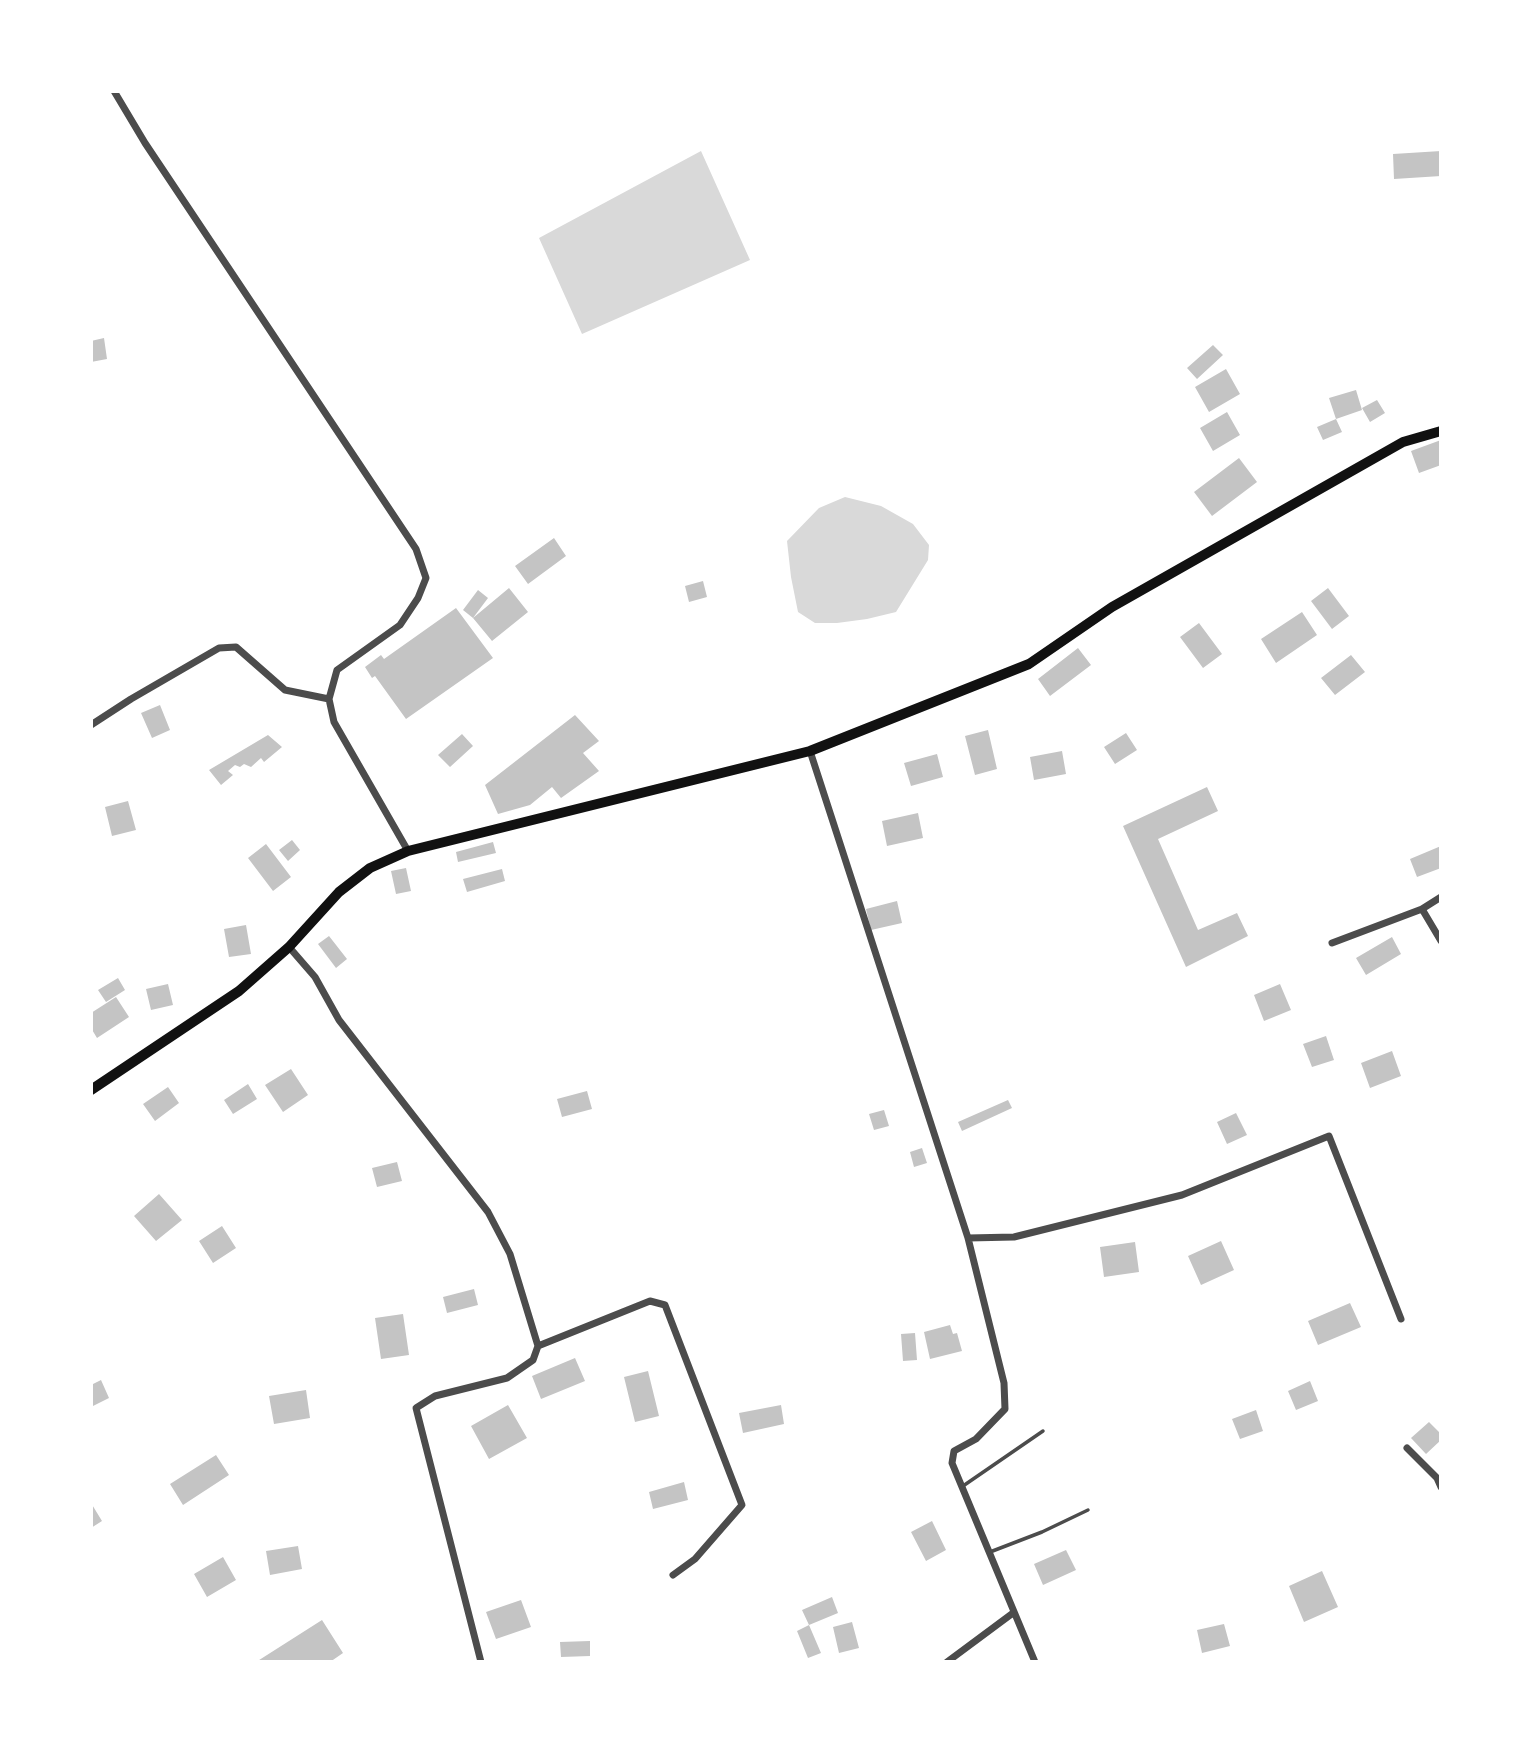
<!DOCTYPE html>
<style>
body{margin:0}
#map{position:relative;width:1532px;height:1753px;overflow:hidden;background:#fff;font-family:"Crimson Pro",serif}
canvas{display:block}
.frame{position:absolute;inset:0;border:93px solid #fff;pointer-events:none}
</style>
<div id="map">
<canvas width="1532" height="1753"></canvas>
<div class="frame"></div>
</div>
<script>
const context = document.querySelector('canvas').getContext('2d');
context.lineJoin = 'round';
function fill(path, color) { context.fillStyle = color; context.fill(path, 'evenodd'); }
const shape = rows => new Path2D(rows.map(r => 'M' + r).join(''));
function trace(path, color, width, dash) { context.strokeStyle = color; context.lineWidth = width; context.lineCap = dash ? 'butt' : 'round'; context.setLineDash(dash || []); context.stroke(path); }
const water = shape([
 [701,151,750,260,582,334,539,238],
 [845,497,881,506,913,524,929,545,928,560,896,612,867,619,837,623,815,623,798,612,791,577,787,541,819,508]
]);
const building = shape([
 [1441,151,1441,176,1394,179,1393,154],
 [104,338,107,359,91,362,91,341],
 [1213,345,1223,355,1197,379,1187,368],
 [1226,369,1240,394,1209,412,1195,387],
 [1356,390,1362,410,1336,419,1329,398],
 [1377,400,1385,413,1370,422,1362,408],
 [1227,412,1240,435,1213,451,1200,428],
 [1336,419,1342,432,1323,440,1317,427],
 [1441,440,1441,465,1419,473,1411,451],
 [1239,458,1257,482,1212,516,1194,492],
 [554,538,566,556,528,584,515,566],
 [703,581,707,597,689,602,685,586],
 [509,588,528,612,492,641,473,618],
 [1328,588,1349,616,1332,629,1311,601],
 [478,590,488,598,473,618,463,610],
 [456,608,493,658,406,719,375,676,372,678,365,667,381,655,384,659],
 [1302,612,1317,635,1276,663,1261,639],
 [1199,623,1222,654,1203,668,1180,637],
 [1078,648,1091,665,1050,696,1038,679],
 [1351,655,1365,672,1335,695,1321,678],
 [160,705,170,730,152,738,141,713],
 [575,715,599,741,583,753,599,771,561,798,552,787,530,805,498,814,485,785],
 [988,730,997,769,975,775,965,736],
 [1126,733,1137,750,1115,764,1104,747],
 [462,734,473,746,450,767,438,755],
 [268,735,282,747,264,762,261,758,251,767,244,764,240,767,235,765,228,771,233,775,221,785,209,770],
 [1062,751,1066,774,1034,780,1030,757],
 [937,754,943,777,911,786,904,763],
 [1207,787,1218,811,1158,839,1198,930,1237,913,1248,936,1186,967,1123,826],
 [128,801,136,830,112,836,105,807],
 [918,813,923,838,887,846,882,821],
 [292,840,300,850,288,861,279,850],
 [493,842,496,853,458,862,456,852],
 [266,844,291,877,273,891,248,858],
 [1441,846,1441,868,1417,877,1410,859],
 [406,868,411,891,396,894,391,871],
 [502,869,505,881,467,892,463,879],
 [897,901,902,923,871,930,866,909],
 [246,925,251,954,229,957,224,929],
 [329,936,347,959,336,968,318,944],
 [1392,937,1401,954,1366,975,1356,958],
 [118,978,125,990,106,1002,98,990],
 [168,984,173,1005,151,1010,146,989],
 [1280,984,1291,1010,1264,1021,1254,995],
 [116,997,129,1017,97,1038,91,1028,91,1013],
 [1326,1036,1334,1060,1312,1067,1303,1044],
 [1392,1051,1401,1076,1370,1088,1361,1063],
 [291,1069,308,1095,283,1112,265,1085],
 [248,1084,257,1099,233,1114,224,1100],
 [168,1087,179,1103,155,1121,143,1104],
 [587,1091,592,1109,562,1117,557,1099],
 [1008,1100,1012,1108,962,1131,958,1122],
 [884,1110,889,1126,874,1130,869,1114],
 [1236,1113,1247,1135,1227,1144,1217,1122],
 [922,1148,927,1163,914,1167,910,1152],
 [397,1162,402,1181,377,1187,372,1168],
 [159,1194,182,1220,156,1241,134,1216],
 [222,1226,236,1248,213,1263,199,1241],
 [1221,1241,1234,1270,1201,1285,1188,1256],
 [1135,1242,1139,1272,1104,1277,1100,1247],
 [474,1289,478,1305,447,1313,443,1297],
 [1350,1303,1361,1327,1318,1345,1308,1321],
 [403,1314,409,1355,381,1359,375,1318],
 [950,1325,953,1334,957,1333,962,1351,930,1359,924,1332],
 [915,1333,917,1360,903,1361,901,1334],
 [575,1358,585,1381,541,1399,532,1376],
 [648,1371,659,1416,635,1422,624,1377],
 [101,1380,109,1398,93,1406,91,1385],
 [1310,1381,1318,1401,1296,1410,1288,1391],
 [306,1390,310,1418,274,1424,269,1396],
 [508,1405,527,1438,489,1459,471,1426],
 [781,1405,784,1424,743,1433,739,1413],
 [1256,1410,1263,1431,1240,1439,1232,1419],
 [1429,1422,1441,1434,1441,1440,1426,1454,1411,1438],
 [216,1455,229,1475,183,1505,170,1484],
 [684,1482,688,1500,653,1509,649,1492],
 [91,1503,102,1521,91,1528],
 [932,1521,946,1550,926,1561,911,1532],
 [298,1546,302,1569,270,1575,266,1551],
 [1066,1550,1076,1570,1043,1585,1034,1564],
 [223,1557,236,1580,207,1597,194,1574],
 [1322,1571,1338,1607,1304,1622,1289,1586],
 [832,1597,838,1613,809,1625,802,1610],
 [521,1600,531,1627,496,1639,486,1612],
 [322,1620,343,1653,330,1662,256,1662],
 [852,1622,859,1648,839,1653,833,1627],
 [1224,1624,1230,1646,1202,1653,1197,1630],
 [809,1625,821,1653,808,1658,797,1631],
 [590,1641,590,1656,561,1657,560,1642]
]);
const service = shape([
 [963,1486,1043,1431],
 [990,1552,1042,1532,1088,1510]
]);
const minor = shape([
 [114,91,145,143,416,549,426,578,418,598,400,625,337,670,329,699,334,722,408,851],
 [91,725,131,699,219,648,236,647,285,690,329,699],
 [810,751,968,1238,1004,1383,1005,1409,976,1439,954,1451,952,1463,1035,1662],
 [1422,909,1441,941],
 [1332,943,1422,909,1441,897],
 [289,947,315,977,339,1020,488,1212,510,1254,538,1346,533,1360,507,1378,435,1396,416,1408,481,1662],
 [968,1238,1014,1237,1182,1195,1329,1136,1401,1319],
 [538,1346,650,1301,665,1305,742,1505,695,1559,673,1575],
 [1407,1448,1437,1478,1441,1487],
 [947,1662,1013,1613]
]);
const secondary = shape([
 [91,1090,239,991,289,947,339,892,370,868,408,851,810,751,1029,664,1112,607,1403,442,1441,431]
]);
fill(water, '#d9d9d9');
fill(building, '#c4c4c4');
trace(service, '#4c4c4c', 3.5);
trace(minor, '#4c4c4c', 7);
trace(secondary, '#111', 10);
</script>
